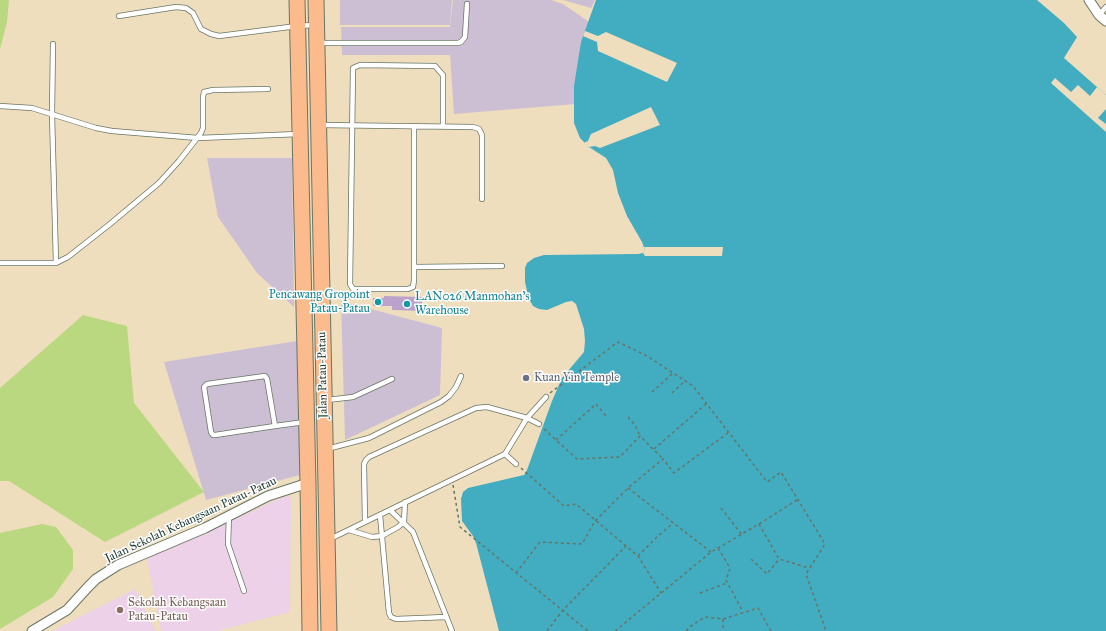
<!DOCTYPE html>
<style>
body{margin:0}
canvas{display:block;background:#efdebd}
</style>
<canvas width="1106" height="631"></canvas>
<script>
const context = document.querySelector('canvas').getContext('2d');
context.lineJoin = 'round';
function fill(path, color) { context.fillStyle = color; context.fill(path, 'evenodd'); }
const shape = rows => new Path2D(rows.map(r => 'M' + r).join(''));
function trace(path, color, width, dash) { context.strokeStyle = color; context.lineWidth = width; context.lineCap = dash ? 'butt' : 'round'; context.setLineDash(dash || []); context.stroke(path); }
function write(font, color, halo, rows, align = 'center') {
  context.font = font + ' "IM FELL Great Primer",serif'; context.lineWidth = 3; context.setLineDash([]); context.textBaseline = 'middle'; context.strokeStyle = halo; context.fillStyle = color; for (const [text, x, y, turn = 0] of rows) {
    context.save(); context.translate(x, y); context.rotate((+turn || 0) * Math.PI / 180); context.textAlign = isNaN(turn) ? turn : align; if (halo) context.strokeText(text, 0, 0); context.fillText(text, 0, 0); context.restore();
  }
}
const built = shape([
 [289,496,291,500,290,612,217,631,161,631,147,559,283,497],
 [135,589,156,631,52,631]
]);
const industrial = shape([
 [340,0,452,0,450,25,340,25],
 [453,0,551,0,563,4,598,28,576,104,454,114,450,55,342,55,341,27,450,27],
 [563,0,595,0,591,8],
 [207,158,292,158,294,307,257,273,218,217],
 [341,301,442,328,440,395,345,440],
 [297,341,300,475,206,500,164,362]
]);
const green = shape([
 [0,0,9,0,7,22,0,49],
 [83,315,127,326,134,403,204,492,105,542,9,481,0,481,0,388],
 [42,524,56,527,73,550,73,569,53,597,0,629,0,533]
]);
const water = shape([
 [596,0,1037,0,1064,23,1077,37,1064,58,1106,95,1106,631,499,631,476,543,473,536,462,521,461,499,463,492,468,488,524,475,527,470,552,401,562,378,584,352,585,341,584,329,576,304,572,301,566,302,547,310,539,309,533,306,529,299,525,282,525,268,527,263,534,258,544,255,638,254,643,253,645,250,642,242,627,216,618,193,613,170,606,158,589,147,580,138,574,123,574,86,581,42]
]);
const pier = shape([
 [585,31,598,36,606,32,677,63,667,82,598,51,597,42,583,36],
 [1055,78,1071,92,1078,85,1090,96,1097,87,1106,95,1106,109,1098,118,1106,124,1106,132,1051,83],
 [651,107,660,125,600,148,595,146,589,147,584,143,588,141,591,134],
 [644,247,723,247,722,256,645,256,643,253,645,250]
]);
const building = shape([
 [384,296,422,297,422,311,392,310,392,306,373,306,373,298,384,298]
]);
const path = shape([
 [652,392,673,373],
 [550,393,618,342,647,356,693,386,767,482,781,472,825,544,806,574,826,631],
 [672,393,685,381],
 [628,417,635,425,640,436],
 [544,429,577,459,620,457,640,436,663,459],
 [556,440,596,404,606,416],
 [654,449,707,403],
 [521,468,564,506,576,504,638,556,661,593],
 [453,485,460,527,588,631],
 [628,488,711,552],
 [721,508,742,535],
 [759,524,779,559,809,568],
 [718,548,730,568,726,580,743,612],
 [638,556,657,537,673,523],
 [751,559,767,574,779,559],
 [516,573,540,542,582,544,595,521,628,488,663,459,674,473,729,432],
 [700,593,727,583],
 [723,619,723,631],
 [547,631,563,610,626,546],
 [615,631,711,552,759,524,797,500],
 [686,631,691,626,705,617,723,619,758,608,771,631]
]);
const lane = shape([
 [1099,15,1106,7],
 [119,16,176,7,186,8,193,13,201,29,211,34,219,36,297,26,314,25],
 [318,43,458,43,461,42,465,37,467,4],
 [53,44,52,114,56,263],
 [0,106,32,108,96,128,112,131,198,138,299,134],
 [320,125,473,127,479,129,482,135,482,199],
 [414,127,414,280,413,287,408,289,353,289,350,284,353,68,360,65,435,66,443,75,443,127],
 [0,263,56,263,68,257,110,224,159,183,179,161,201,133,203,128,203,97,204,92,213,90,268,89],
 [414,267,502,266],
 [327,400,353,397,392,379],
 [539,424,527,418,546,397],
 [275,426,267,379,265,376,207,384,204,387,211,432,213,435,215,435,275,426,305,422],
 [327,449,369,438,441,402,449,396,456,387,461,376],
 [390,510,413,532,452,631],
 [380,515,389,613,391,617,396,619,446,617],
 [229,516,228,544,244,591],
 [365,522,364,464,366,460,369,457,476,408,487,407,527,418,505,454,516,464],
 [349,530,372,537,382,536,398,527,404,522,405,502],
 [330,539,505,454]
]);
const street = shape([
 [1089,0,1099,15,1106,21],
 [32,631,67,610,88,587,96,579,118,565,205,528,268,496,308,483]
]);
const primary = shape([
 [297,0,308,483,310,631],
 [316,0,329,631]
]);
const markers = [
 [378,302,4,"#0f9aa8"],
 [407,304,4,"#0f9aa8"],
 [526,378,4,"#6b7280"],
 [120,610,4,"#8d6e63"]
];
const cultureNames = [
 ["Pencawang Gropoint",370,295],
 ["Patau-Patau",370,309],
 ["LAN026 Manmohan's",415,297,"left"],
 ["Warehouse",415,311,"left"]
];
const streetNames = [
 ["Jalan Patau-Patau",323,375,-91],
 ["Jalan Sekolah Kebangsaan Patau-Patau",191,520,-25]
];
const worshipNames = [
 ["Kuan Yin Temple",534,378]
];
const educationNames = [
 ["Sekolah Kebangsaan",128,603],
 ["Patau-Patau",128,617]
];
fill(built, '#edd1e9');
fill(industrial, '#ccbfd4');
fill(green, '#b9d87f');
fill(water, '#42acc1');
fill(pier, '#efdebd');
fill(building, '#bba2cd');
trace(lane, '#687564', 6);
trace(street, '#687564', 11);
trace(primary, '#687564', 17);
trace(path, '#687564', 1.5, [3, 3]);
trace(lane, '#fff', 4.5);
trace(street, '#fff', 9);
trace(primary, '#fbbb8c', 15);
for (const [x, y, r, color] of markers) { const dot = new Path2D(); dot.arc(x, y, r, 0, 2 * Math.PI); context.fillStyle = color; context.fill(dot); trace(dot, '#fff', 1.5); }
write('12px', '#0d838f', '#fff', cultureNames, 'right');
write('12px', '#1f3d34', '#fff', streetNames);
write('12px', '#5b616d', '#fff', worshipNames, 'left');
write('12px', '#785e54', '#fff', educationNames, 'left');
</script>
